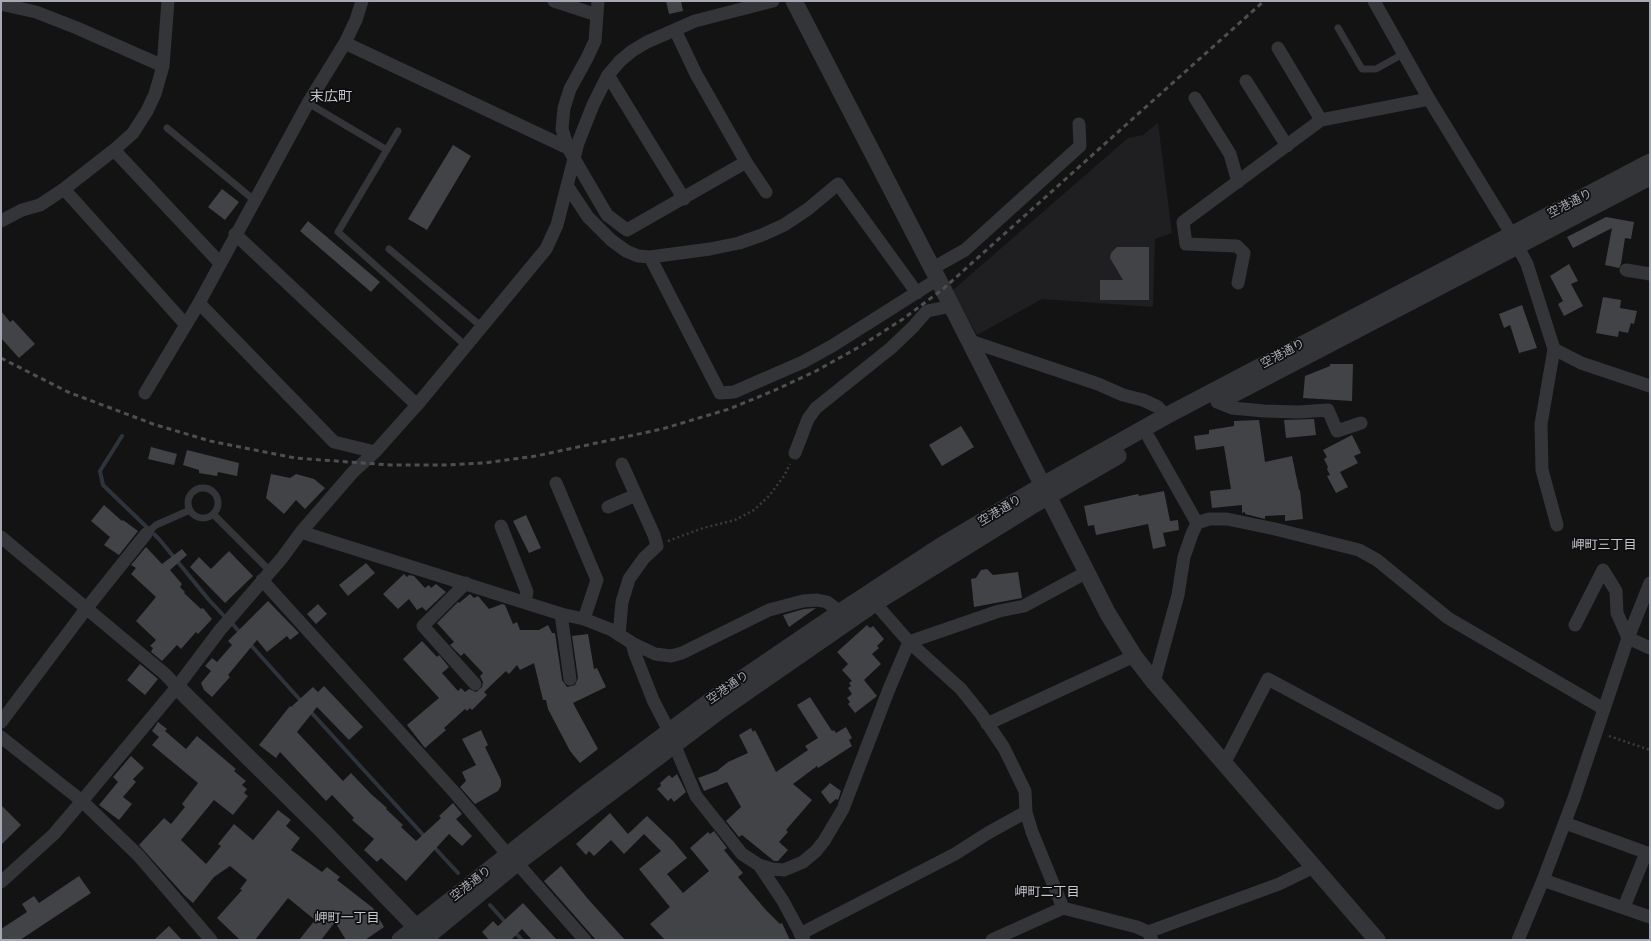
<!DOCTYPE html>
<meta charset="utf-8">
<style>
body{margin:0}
#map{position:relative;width:1651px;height:941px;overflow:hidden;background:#131314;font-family:"Varela Round",sans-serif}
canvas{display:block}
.frame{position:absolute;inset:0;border:2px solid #a6a9b3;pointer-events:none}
</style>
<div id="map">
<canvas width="1651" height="941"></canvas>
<div class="frame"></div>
</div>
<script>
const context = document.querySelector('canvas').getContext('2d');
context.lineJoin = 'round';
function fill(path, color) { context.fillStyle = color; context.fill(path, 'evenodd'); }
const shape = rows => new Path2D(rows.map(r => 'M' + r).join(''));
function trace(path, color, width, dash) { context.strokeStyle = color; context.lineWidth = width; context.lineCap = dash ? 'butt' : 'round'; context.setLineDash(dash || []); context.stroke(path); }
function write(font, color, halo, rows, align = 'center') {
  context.font = font + ' "Varela Round","Noto Sans JP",sans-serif'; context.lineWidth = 3.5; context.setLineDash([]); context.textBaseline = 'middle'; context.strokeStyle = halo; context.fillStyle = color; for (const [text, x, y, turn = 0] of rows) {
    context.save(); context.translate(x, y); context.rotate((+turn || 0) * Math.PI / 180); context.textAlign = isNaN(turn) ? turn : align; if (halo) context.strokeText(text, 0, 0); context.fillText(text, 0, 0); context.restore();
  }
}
const built = shape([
 [1158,123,1172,233,1155,239,1153,307,1042,299,977,335,953,290,1128,138,1143,135]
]);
const stream = shape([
 [122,436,100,471,103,485,159,539,209,600,224,616],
 [231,622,242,635],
 [249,643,302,702],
 [309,710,426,838],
 [433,846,458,873],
 [490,905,507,924],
 [513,930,522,940]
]);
const building = shape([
 [666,1,681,1,683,11,669,14],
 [453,145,471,156,427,230,408,219],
 [222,189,239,202,225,220,208,207],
 [1606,217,1634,222,1631,239,1625,238,1621,264,1619,268,1605,265,1612,228,1573,248,1567,237],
 [308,221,380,282,371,292,300,231],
 [1117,247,1149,247,1149,300,1100,300,1100,280,1123,280,1110,258,1111,253],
 [1569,264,1578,281,1571,284,1583,306,1564,316,1558,304,1563,301,1550,276],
 [1603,297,1621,300,1620,308,1637,311,1634,324,1631,323,1628,333,1619,331,1618,337,1596,333],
 [1522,305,1537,348,1519,353,1510,325,1504,328,1499,314],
 [1,311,10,322,13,320,35,344,19,358,1,338],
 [1330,364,1353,364,1352,401,1303,398,1305,376,1330,366],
 [1314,419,1316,435,1286,438,1284,420],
 [1259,420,1265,462,1292,456,1299,490,1300,490,1303,519,1285,521,1285,515,1265,516,1265,519,1245,514,1245,512,1242,513,1242,505,1212,508,1210,491,1231,489,1224,446,1196,450,1194,436,1209,434,1209,430,1234,426,1234,421],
 [961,426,974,447,942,466,929,445],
 [1352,435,1361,453,1354,456,1358,463,1340,472,1348,487,1336,493,1327,476,1330,475,1327,469,1328,467,1324,459,1327,457,1323,450],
 [151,447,177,454,174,465,148,459],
 [187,450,239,463,237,476,218,472,217,476,199,473,199,470,183,465],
 [271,474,290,478,296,474,314,479,325,488,305,509,296,500,284,514,266,498],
 [1164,491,1170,521,1178,520,1179,530,1163,533,1166,546,1153,549,1148,524,1096,535,1094,525,1088,526,1084,506,1138,494,1139,496],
 [104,505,122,521,123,520,138,531,119,555,104,545,110,537,91,521],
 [526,515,541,548,529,553,513,521],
 [146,547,162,564,182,549,187,555,170,570,182,584,180,587,185,592,184,593,201,609,203,608,212,619,198,634,196,632,181,649,177,645,162,661,151,652,153,648,150,646,156,640,136,621,156,597,131,574,136,568,131,565],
 [229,551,253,576,225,603,190,567,199,557,211,569],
 [366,563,375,573,348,596,339,585],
 [987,569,993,575,1018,572,1022,598,974,607,971,579,976,578,981,570],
 [404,574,407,577,409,575,414,576,425,588,429,585,431,588,436,584,446,592,426,611,422,607,417,610,409,599,398,609,383,594],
 [470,594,474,598,478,596,489,609,502,604,505,605,513,624,517,622,520,630,539,630,548,625,552,633,555,633,562,680,567,687,575,685,578,678,572,636,588,634,594,669,597,668,606,687,573,703,598,749,580,763,570,751,548,709,546,700,543,700,534,663,520,670,517,665,509,674,506,671,484,692,487,695,472,710,470,708,467,711,465,709,444,728,446,730,425,748,407,725,439,698,403,659,422,641,437,657,439,655,449,667,442,673,458,691,461,688,465,692,469,689,476,692,482,687,483,682,480,676,483,673,464,653,461,656,450,645,454,642,437,623,458,602,459,603],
 [268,601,299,633,290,640,287,636,267,652,257,640,228,675,230,677,212,697,204,690,201,683,211,671,205,666,212,658,217,662,232,645,228,641],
 [318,604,327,614,316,624,307,614],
 [816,608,789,627,783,615,804,609],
 [867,625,870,628,873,626,884,639,877,646,879,648,872,654,881,664,864,680,877,696,855,713,848,704,850,702,847,698,852,694,848,688,851,686,849,683,852,681,842,670,848,664,837,652],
 [140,664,158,679,145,695,127,680],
 [324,686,363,727,349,740,317,707,297,732,343,781,351,773,371,794,387,808,386,809,403,825,401,827,416,841,441,818,439,816,453,803,462,814,456,819,472,836,462,846,449,834,406,881,381,858,377,862,364,850,374,839,352,820,354,818,332,795,326,801,280,752,276,758,259,745,290,706,291,707,313,687,318,692],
 [810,697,832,731,834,730,836,733,846,727,852,738,849,740,852,746,818,768,817,766,793,784,812,800,786,830,788,832,779,842,788,850,778,861,774,861,742,835,739,837,726,821,741,807,727,782,704,791,698,778,717,771,728,762,748,753,739,735,751,728,753,732,755,730,776,772,808,750,805,746,818,738,797,705],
 [158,722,167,729,165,731,186,749,197,736,236,769,234,771,246,781,242,785,247,789,244,793,248,796,233,815,214,800,181,840,206,864,221,846,218,844,234,824,253,840,278,810,291,820,286,826,300,838,291,850,322,872,327,867,340,877,337,880,373,908,384,927,365,940,346,940,335,922,321,940,299,940,315,920,288,898,255,940,240,940,217,918,242,890,240,889,247,880,230,866,214,877,193,903,184,895,139,845,164,818,171,824,185,807,182,804,198,783,152,745,159,737,152,731],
 [481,730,488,745,485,747,501,780,501,786,498,791,475,804,460,787,466,781,462,772,476,765,462,739],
 [131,756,144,768,133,779,136,782,123,797,132,804,119,820,99,805,118,782,113,777],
 [677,774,686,792,674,802,671,798,668,801,657,789,661,786,660,783,669,775,672,778],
 [830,783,841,791,838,800,836,799,830,804,821,792],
 [1,805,21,825,1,845],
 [610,813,628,834,647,816,673,841,687,858,667,874,683,893,709,871,690,848,708,832,710,834,714,831,727,848,724,850,743,873,738,877,765,909,780,924,782,923,790,940,665,940,650,924,670,907,639,869,661,851,644,834,624,854,611,840,594,856,589,851,586,855,576,844],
 [561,866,588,899,625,940,596,940,544,881],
 [79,876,91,893,20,940,1,940,1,929,27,912,22,904,34,896,39,903],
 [523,903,557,940,532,940,522,929,511,940,489,940,482,932,493,921,498,926],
 [169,926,182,940,154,940]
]);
const path = shape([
 [668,541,703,528,735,520,754,510,769,496,784,476,790,464],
 [1609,736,1650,750]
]);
const service = shape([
 [1338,28,1362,69,1376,69,1403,54],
 [308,103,387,150],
 [167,128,254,200],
 [398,131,338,232,466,346],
 [389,249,482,327],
 '188 503a15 15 0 1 1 30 0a15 15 0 1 1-30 0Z',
 [213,514,270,571],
 [146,534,156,525,190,510]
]);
const minor = shape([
 [554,1,597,15],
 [598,1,595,41,587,58,570,89,564,108,562,129,568,148,607,215,627,230,746,162],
 [1374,1,1429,99,1506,225,1527,264,1554,349,1541,424,1542,470,1557,525],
 [1,4,36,12,77,28,163,66],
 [675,30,696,74,746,162,766,192],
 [345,43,568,148],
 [1278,48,1321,120],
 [608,75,684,199],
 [1246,81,1287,146],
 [1195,98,1230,154,1238,182],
 [114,150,220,263],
 [568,187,588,217,611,240,626,251,638,256,650,257,710,249,739,243,762,235,784,225,808,209,838,184,917,293],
 [64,189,186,325],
 [1,221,22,210,40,205,64,189,114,150,133,133,147,111,155,94,163,66,168,1],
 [235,234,417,405],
 [650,257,720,393,734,392,803,362,832,346,938,279],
 [933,268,965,250,1080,146,1079,124],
 [1626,270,1650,274],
 [1238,283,1244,253,1237,246,1186,244,1183,222,1321,120,1429,99],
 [199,303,334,442,375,452],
 [970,341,1098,384,1123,395,1143,400,1158,407,1166,416],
 [1554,349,1581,363,1650,386],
 [145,393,199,303,308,103,345,43,356,20,362,1],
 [1217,402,1232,408,1264,411,1299,412,1328,410,1337,431,1361,423],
 [1149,438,1197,523],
 [795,453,808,419,816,408,891,348,913,327,927,311,952,306],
 [556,483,597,580,584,619],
 [608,507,636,495],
 [501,526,527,592,525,602],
 [301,532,561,614,584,619,612,630,632,643,655,654,671,656,682,653,769,610,803,601,817,600,827,602,840,612],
 [1,537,165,674,177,687],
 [262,580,455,793,508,855],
 [466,583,423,626,475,684],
 [875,603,909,642,961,689,981,714,1004,748,1025,791,1026,812,1032,832,1063,908],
 [561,614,570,679],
 [1575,625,1603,570,1616,591,1617,613,1628,638,1650,648],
 [619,635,622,602,629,579,644,558,657,546,654,535,622,464],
 [632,643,635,654,653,700,669,731],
 [1154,682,1178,595,1184,557,1192,534,1197,523,1209,519,1227,519,1275,529,1359,550,1377,560,1448,618,1604,709],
 [1,722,86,609,146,534],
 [987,724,1134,656],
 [1,737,82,801,138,855,211,940],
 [674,744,696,796,742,854,759,865,772,869,784,870,803,862,816,851,824,841,843,809,889,689,909,642,999,611,1024,606,1087,572],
 [1225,762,1268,679,1498,803],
 [1565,823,1650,854],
 [517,863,585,940],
 [759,865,783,901,804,940],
 [1543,880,1650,917],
 [1,882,54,834,82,801,177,687,220,630,282,558,301,532,353,472,375,452,417,405,546,249,557,225,578,143,593,105,608,75,620,61,632,51,647,42,695,21,773,1],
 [1624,907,1646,853],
 [1148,932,1279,884,1314,867],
 [800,934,955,854,988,833,1026,812],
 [992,940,1063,908,1137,927,1148,932,1152,940],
 [1518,940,1543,880,1574,798,1628,638,1650,583]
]);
const tertiary = shape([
 [794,1,943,289,1108,614,1134,656,1154,682,1377,940],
 [1226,398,1650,177],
 [177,687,323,831,416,927,424,933],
 [400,940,589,791,718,695,840,612,939,547,1043,485,1166,416,1650,162],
 [423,940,517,863,722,709,875,603,1030,507,1118,456]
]);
const rail = shape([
 [1,358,68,392,153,424,210,441,295,458,390,465,448,465,484,463,536,456,662,429,729,409,773,391,816,371,859,347,903,319,943,289,1264,1]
]);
const streetNames = [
 ["空港通り",1570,204,-27],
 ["空港通り",1283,354,-28],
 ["空港通り",1000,511,-31],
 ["空港通り",728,688,-35],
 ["空港通り",471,884,-38]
];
const neighbourhoodNames = [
 ["岬町三丁目",1604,546],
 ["岬町二丁目",1047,893],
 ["岬町一丁目",347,919]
];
const quarterNames = [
 ["末広町",331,97]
];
fill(built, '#1f1f21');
trace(stream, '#2e343b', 4);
fill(building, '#424347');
trace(path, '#3a3b3f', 2.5, [2, 3]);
trace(service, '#343538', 7);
trace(minor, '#343538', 13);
trace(tertiary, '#343538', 17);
trace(rail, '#4d4f53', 3, [5, 4]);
write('12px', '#a6a9b3', '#0e0e0f', streetNames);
write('13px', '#c6c8cf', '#0e0e0f', neighbourhoodNames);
write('14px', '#c6c8cf', '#0e0e0f', quarterNames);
</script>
